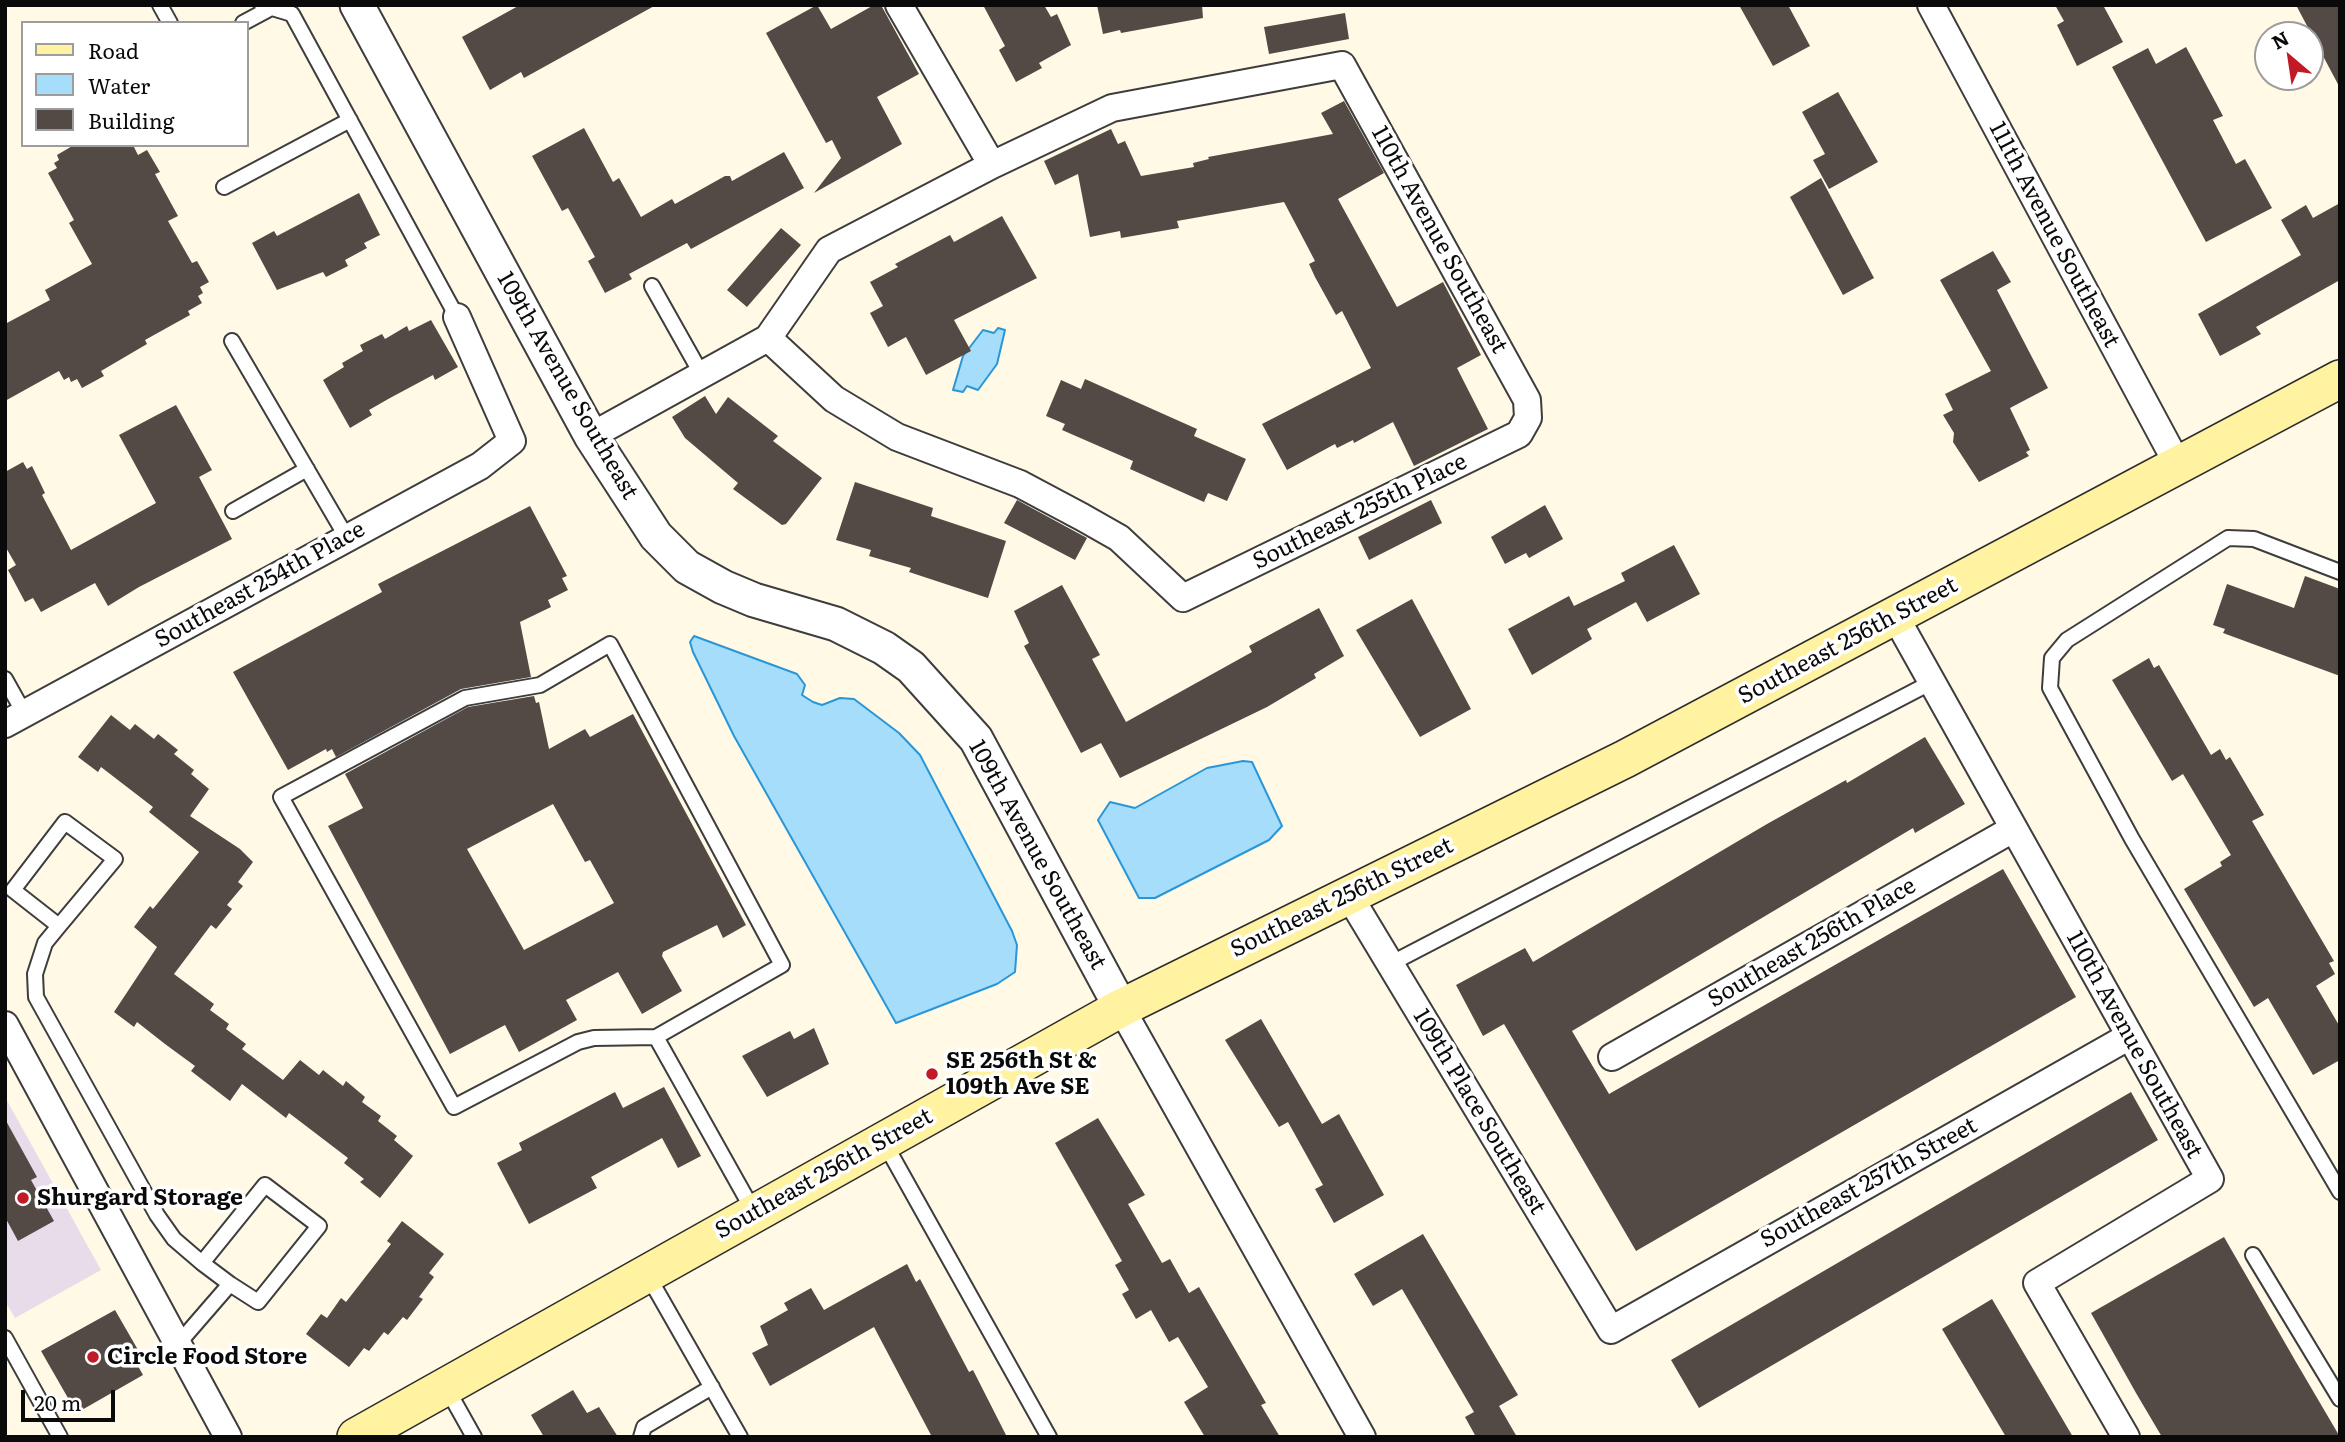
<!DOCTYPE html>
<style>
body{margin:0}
#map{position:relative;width:2345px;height:1442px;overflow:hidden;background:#fff9e6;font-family:Literata,serif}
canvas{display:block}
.frame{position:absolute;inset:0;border:7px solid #0a0a0a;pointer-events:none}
.legend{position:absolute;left:21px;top:21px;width:228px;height:126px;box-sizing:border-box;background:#fff;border:2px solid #9d9d9d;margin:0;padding:9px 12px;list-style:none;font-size:21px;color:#0a0a0a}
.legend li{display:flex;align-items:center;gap:14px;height:35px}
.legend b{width:35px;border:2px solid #9d9d9d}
.north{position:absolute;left:2254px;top:21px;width:70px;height:70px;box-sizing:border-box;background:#fff;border:2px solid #9d9d9d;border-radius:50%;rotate:331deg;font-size:19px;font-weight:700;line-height:28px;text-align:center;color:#0a0a0a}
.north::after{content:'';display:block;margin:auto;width:24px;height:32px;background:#c21926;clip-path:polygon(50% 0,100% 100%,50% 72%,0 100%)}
.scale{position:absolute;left:21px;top:1390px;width:94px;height:32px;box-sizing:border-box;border:4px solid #0a0a0a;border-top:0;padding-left:9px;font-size:21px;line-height:24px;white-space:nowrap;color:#0a0a0a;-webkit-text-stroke:5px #fff;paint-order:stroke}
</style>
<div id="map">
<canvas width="2345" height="1442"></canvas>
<div class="frame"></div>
<ul class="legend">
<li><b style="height:9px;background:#fff2a1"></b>Road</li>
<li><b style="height:19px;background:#a6ddfb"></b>Water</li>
<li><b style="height:19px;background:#534a45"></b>Building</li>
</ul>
<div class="north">N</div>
<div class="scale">20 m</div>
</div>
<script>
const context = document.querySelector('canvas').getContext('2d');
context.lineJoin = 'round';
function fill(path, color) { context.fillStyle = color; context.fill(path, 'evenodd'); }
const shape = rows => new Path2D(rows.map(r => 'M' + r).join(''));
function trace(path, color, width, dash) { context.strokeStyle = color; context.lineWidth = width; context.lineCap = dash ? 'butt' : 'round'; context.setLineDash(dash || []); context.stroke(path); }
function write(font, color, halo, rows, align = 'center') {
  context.font = font + ' Literata,serif'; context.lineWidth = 7; context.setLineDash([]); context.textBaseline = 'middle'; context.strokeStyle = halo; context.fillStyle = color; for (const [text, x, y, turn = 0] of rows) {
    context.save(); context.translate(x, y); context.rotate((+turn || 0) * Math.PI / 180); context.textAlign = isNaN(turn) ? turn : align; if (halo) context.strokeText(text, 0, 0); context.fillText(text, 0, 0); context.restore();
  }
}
const industrial = shape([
 [5,1097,101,1270,15,1318,5,1301]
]);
const water = shape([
 [998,328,1005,330,997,364,978,390,967,386,963,392,953,390,963,356,983,330,994,333,998,328],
 [694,636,797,674,805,685,802,695,813,702,822,705,840,698,854,699,899,733,920,755,1012,931,1017,945,1015,972,997,984,896,1023,734,736,693,652,690,642,694,636],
 [1243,761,1252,762,1282,826,1269,840,1155,898,1139,898,1098,820,1110,802,1135,808,1207,768,1243,761]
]);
const building = shape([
 [520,5,656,5,524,78,521,72,490,90,462,37],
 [817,5,831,29,874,5,881,5,919,74,877,97,902,144,814,193,841,158,832,140,826,143,766,33],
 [983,5,1044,5,1051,17,1057,14,1071,45,1039,63,1042,68,1016,82,999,50,1005,46],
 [1097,5,1202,5,1203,18,1121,33,1120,30,1103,34],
 [1739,5,1788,5,1810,46,1773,66],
 [2055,5,2103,5,2123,42,2077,66,2057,25,2064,21],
 [2296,5,2340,5,2340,88],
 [1345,13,1349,39,1269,54,1264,27],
 [2186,47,2223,116,2213,120,2236,164,2245,159,2272,208,2206,242,2112,67,2148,48,2156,64],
 [1838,92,1878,162,1829,189,1813,160,1825,154,1802,112],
 [1344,101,1384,173,1338,199,1397,307,1443,282,1481,355,1457,368,1488,429,1414,466,1393,422,1354,443,1353,440,1337,448,1335,444,1287,470,1262,424,1371,368,1342,311,1336,315,1315,277,1309,264,1315,261,1284,202,1177,221,1179,228,1121,238,1120,231,1090,237,1078,174,1055,185,1044,161,1111,129,1118,144,1125,141,1141,176,1194,167,1193,163,1209,159,1208,157,1333,134,1321,113],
 [584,128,613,182,619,178,641,217,672,199,675,204,725,176,730,176,732,181,784,152,804,188,691,249,687,243,629,274,632,279,605,293,588,261,595,257,568,208,562,211,532,156],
 [74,145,133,145,138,155,147,150,160,172,155,174,178,216,168,221,192,263,197,261,209,282,200,287,203,293,198,296,202,303,188,311,190,315,145,340,147,344,101,371,104,376,82,388,77,379,71,382,69,377,64,380,59,371,5,401,5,324,50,300,45,290,92,264,69,223,74,220,48,173,57,168,54,163,59,160,57,155],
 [1821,178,1874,278,1843,295,1790,197],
 [359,193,380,235,364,243,367,248,345,260,348,266,326,277,323,272,277,290,252,243,274,231,277,236],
 [2340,203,2340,280,2256,327,2261,334,2220,356,2198,314,2301,255,2281,220,2306,205,2313,218],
 [1002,216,1037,278,954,320,971,351,926,375,906,337,888,347,870,313,883,306,870,282,898,267,895,264,950,235,954,242],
 [781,228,801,245,747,307,727,290],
 [1993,251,2011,282,1997,290,2048,388,2010,408,2030,450,2026,452,2029,456,1979,482,1953,442,1954,433,1943,415,1953,410,1945,394,1991,371,1940,280],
 [431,320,458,367,435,380,433,375,390,398,369,410,372,415,350,428,323,380,344,367,342,363,363,351,360,345,382,334,385,339,407,326,409,331],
 [1085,379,1197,429,1194,436,1246,459,1227,501,1208,493,1204,502,1130,469,1133,461,1062,430,1065,424,1046,416,1061,380,1081,389],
 [705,396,716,414,728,397,778,436,773,441,822,478,786,524,782,525,733,489,738,483,685,438,672,417],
 [176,405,212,470,199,477,232,539,139,587,108,606,95,583,41,612,33,598,25,602,8,570,16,565,5,546,5,472,23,462,27,469,32,466,45,493,42,495,71,550,156,503,119,435],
 [855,482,933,508,931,516,1006,541,988,598,909,572,911,568,869,556,871,550,836,540],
 [1017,500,1087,538,1075,560,1004,523],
 [1431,500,1442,523,1369,560,1358,537],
 [1545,505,1563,539,1529,558,1526,553,1505,564,1491,537],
 [530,506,567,576,562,578,568,590,548,600,551,607,520,622,531,677,461,689,336,757,332,749,327,752,326,749,288,770,233,672,382,592,378,584],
 [1674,545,1700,594,1647,622,1636,602,1587,629,1592,639,1532,675,1508,629,1569,596,1574,606,1625,581,1621,573],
 [2305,576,2340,589,2340,676,2223,633,2225,629,2213,625,2227,584,2294,608],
 [1062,585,1100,655,1092,659,1126,722,1252,652,1249,646,1319,608,1344,656,1314,674,1316,678,1267,707,1120,778,1101,743,1081,753,1024,646,1029,643,1014,611],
 [1412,599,1471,709,1420,737,1356,630],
 [2149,658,2154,668,2159,665,2211,755,2220,749,2226,760,2230,757,2264,815,2252,821,2334,961,2329,963,2335,974,2316,986,2340,1027,2340,1060,2313,1075,2268,998,2254,1007,2184,889,2222,866,2220,862,2231,855,2183,774,2172,781,2112,680],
 [534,696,536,703,539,702,549,749,585,729,590,737,633,714,746,925,723,938,717,925,663,952,662,956,682,991,642,1014,618,972,566,1000,577,1020,519,1052,505,1025,450,1054,328,826,363,808,345,774,468,707],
 [553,804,585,862,590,860,614,903,524,950,467,849],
 [111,715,130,730,135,724,154,739,158,734,178,750,174,754,194,770,191,774,209,789,190,816,240,849,253,862,238,882,243,886,227,905,232,909,216,929,211,925,174,974,214,1004,210,1010,229,1024,226,1029,246,1044,242,1049,283,1080,300,1060,319,1075,323,1070,343,1086,346,1081,365,1097,362,1102,381,1116,378,1121,397,1136,394,1140,413,1156,380,1198,360,1182,364,1179,344,1163,348,1158,289,1113,286,1118,242,1084,230,1101,191,1071,195,1066,165,1044,137,1022,134,1027,114,1012,157,947,134,927,150,906,153,909,199,852,149,812,153,807,101,767,98,772,78,757],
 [1925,737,1965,804,1915,833,1913,828,1572,1031,1609,1094,2003,869,2076,997,1636,1251,1504,1024,1483,1036,1456,985,1525,948,1533,962,1767,824,1846,780,1847,783],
 [1261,1019,1322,1124,1339,1114,1384,1195,1334,1223,1315,1189,1323,1185,1288,1122,1279,1127,1225,1040],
 [814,1028,829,1064,767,1097,742,1056,790,1031,794,1039],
 [664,1087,701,1156,678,1168,662,1138,591,1177,597,1188,529,1224,497,1163,522,1150,519,1143,615,1092,623,1108],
 [2131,1092,2158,1140,1699,1408,1671,1360],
 [1098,1118,1145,1195,1128,1204,1162,1263,1170,1259,1189,1293,1199,1287,1266,1403,1261,1405,1280,1437,1205,1437,1184,1402,1208,1387,1178,1337,1169,1342,1151,1310,1136,1319,1122,1294,1129,1290,1115,1265,1122,1261,1055,1143],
 [5,1119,37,1177,31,1180,54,1221,18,1241,5,1217],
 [402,1221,444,1254,429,1273,434,1277,419,1297,423,1299,407,1320,403,1317,388,1335,384,1332,369,1351,364,1348,349,1367,306,1334,321,1314,327,1318,341,1298,346,1302,391,1244,387,1241],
 [1423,1234,1518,1395,1499,1406,1517,1437,1476,1437,1465,1417,1474,1412,1402,1289,1373,1306,1354,1274],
 [2224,1237,2296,1362,2340,1437,2162,1437,2136,1393,2091,1313],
 [907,1264,916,1282,920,1279,969,1372,973,1370,1007,1437,932,1437,874,1327,770,1386,752,1353,768,1345,760,1326,788,1310,784,1303,811,1288,824,1310],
 [1992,1299,2073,1437,2006,1437,1942,1329],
 [115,1310,145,1362,138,1366,143,1375,80,1411,75,1402,72,1405,41,1351],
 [573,1390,587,1413,599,1407,618,1437,544,1437,531,1415]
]);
const service = shape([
 [160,5,170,23],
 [262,5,292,14,457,317],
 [243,23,271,8],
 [224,187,350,120],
 [652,286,702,375],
 [232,341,347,538],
 [233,511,307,469],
 [2340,572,2254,539,2228,538,2067,640,2052,658,2050,688,2132,839,2340,1192],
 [5,679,24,713],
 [59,926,13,890,65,822,115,859,59,926,45,943,35,974,36,997,157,1215,174,1239,202,1263],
 [1390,964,1932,682],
 [656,1037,782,965,610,644,540,685,465,698,281,797,454,1107,578,1042,594,1038,656,1037,754,1212],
 [884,1142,1049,1437],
 [2253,1255,2340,1399],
 [647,1274,740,1437],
 [5,1338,60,1437],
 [178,1344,230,1284,202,1263,265,1185,319,1226,258,1302,230,1284],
 [446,1387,474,1437],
 [641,1437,644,1427,712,1387]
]);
const minor = shape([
 [899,5,992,165],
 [1931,5,2178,465],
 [591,436,768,338,829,250,992,165,1112,108,1342,65,1527,400,1528,418,1519,434,1183,598,1119,538,1082,517,1020,484,897,437,834,399,768,338],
 [1895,616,2210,1179,2037,1283,2126,1437],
 [5,724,480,466,512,441,457,317],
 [1348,894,1611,1330,2128,1037],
 [1121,1008,1362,1437],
 [5,1025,228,1437],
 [1612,1057,2013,829]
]);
const tertiary = shape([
 [357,5,591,436,656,536,687,567,723,587,754,600,836,624,884,648,911,667,976,739,1121,1008]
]);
const secondary = shape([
 [356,1437,1121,1008,1625,759,2340,379]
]);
const markers = [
 [932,1074,7,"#c21926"],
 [23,1198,7,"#c21926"],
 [93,1357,7,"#c21926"]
];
const streetNames = [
 ["111th Avenue Southeast",2054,235,62],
 ["110th Avenue Southeast",1439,240,61],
 ["109th Avenue Southeast",567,386,60],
 ["Southeast 255th Place",1360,512,-26],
 ["Southeast 254th Place",260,585,-29],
 ["Southeast 256th Street",1848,641,-28],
 ["109th Avenue Southeast",1037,855,61],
 ["Southeast 256th Street",1342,898,-26],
 ["Southeast 256th Place",1812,943,-30],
 ["110th Avenue Southeast",2134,1045,61],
 ["109th Place Southeast",1479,1112,59],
 ["Southeast 256th Street",824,1174,-29],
 ["Southeast 257th Street",1869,1183,-29]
];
const poiNames = [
 ["SE 256th St &",946,1061],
 ["109th Ave SE",946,1087],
 ["Shurgard Storage",37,1198],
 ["Circle Food Store",107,1357]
];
fill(industrial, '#e8dcea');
fill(water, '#a6ddfb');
trace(water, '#2896d7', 2);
fill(building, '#534a45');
trace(service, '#3d3d3d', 18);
trace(minor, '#3d3d3d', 30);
trace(tertiary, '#3d3d3d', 37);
trace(secondary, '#2c2c2c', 40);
trace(service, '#fff', 14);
trace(minor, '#fff', 26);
trace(tertiary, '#fff', 33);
trace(secondary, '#fff2a1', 37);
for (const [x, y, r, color] of markers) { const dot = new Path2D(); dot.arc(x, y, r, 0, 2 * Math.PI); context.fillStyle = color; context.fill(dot); trace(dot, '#fff', 2.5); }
write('23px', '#0a0a0a', '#fff', streetNames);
write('bold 23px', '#0a0a0a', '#fff', poiNames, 'left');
</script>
